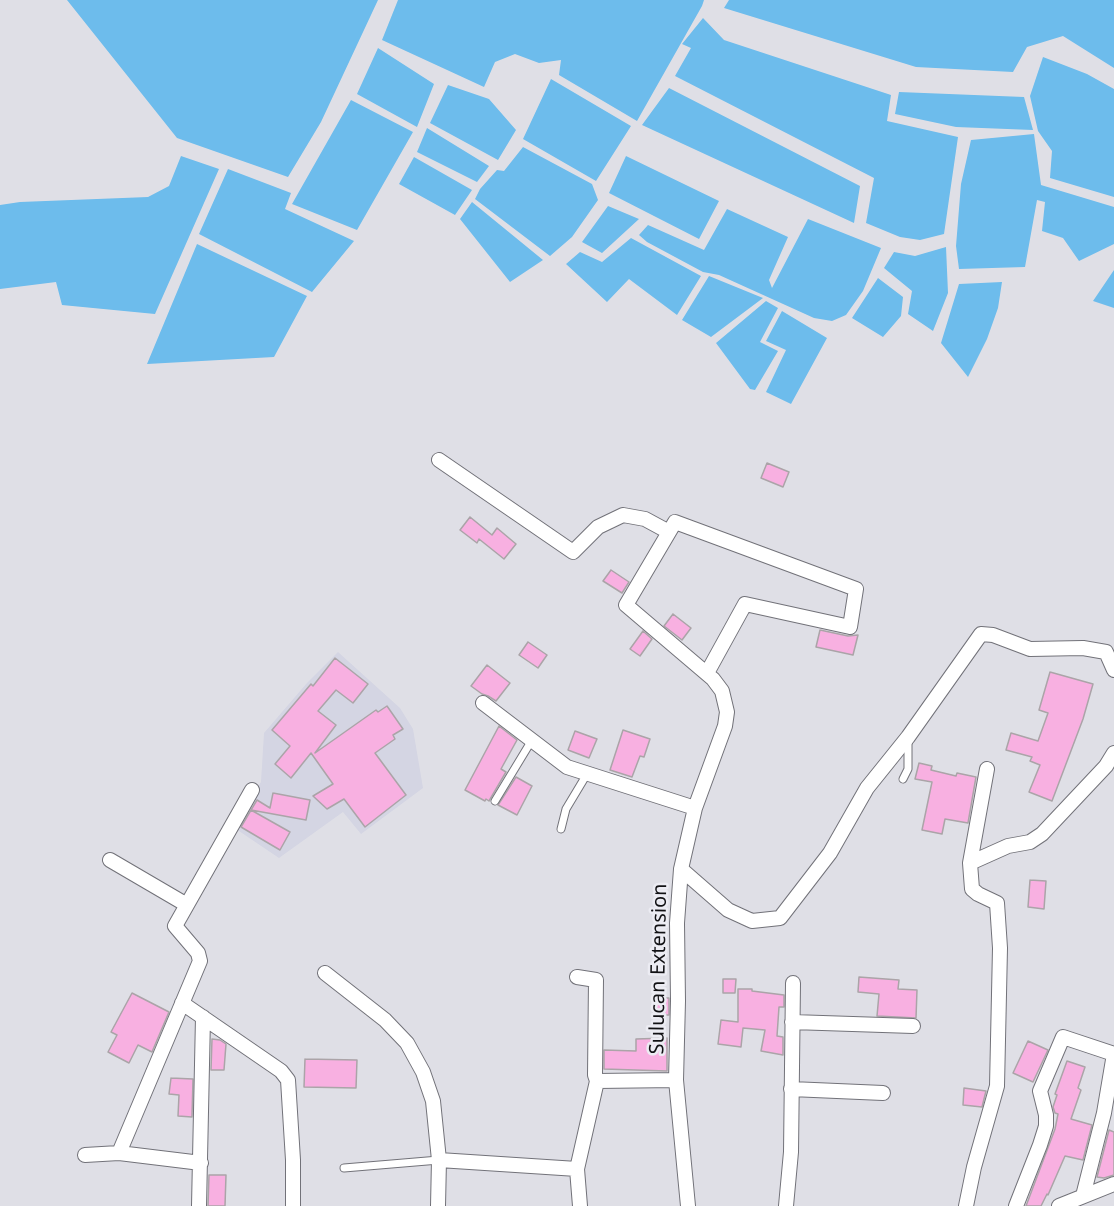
<!DOCTYPE html>
<style>
body{margin:0}
canvas{display:block;background:#dfdfe6}
</style>
<canvas width="1114" height="1206"></canvas>
<script>
const context = document.querySelector('canvas').getContext('2d');
context.lineJoin = 'round';
function fill(path, color) { context.fillStyle = color; context.fill(path, 'evenodd'); }
const shape = rows => new Path2D(rows.map(r => 'M' + r).join(''));
function trace(path, color, width, dash) { context.strokeStyle = color; context.lineWidth = width; context.lineCap = dash ? 'butt' : 'round'; context.setLineDash(dash || []); context.stroke(path); }
function write(font, color, halo, rows, align = 'center') {
  context.font = font + ' "Noto Sans",sans-serif'; context.lineWidth = 5; context.setLineDash([]); context.textBaseline = 'middle'; context.strokeStyle = halo; context.fillStyle = color; for (const [text, x, y, turn = 0] of rows) {
    context.save(); context.translate(x, y); context.rotate((+turn || 0) * Math.PI / 180); context.textAlign = isNaN(turn) ? turn : align; if (halo) context.strokeText(text, 0, 0); context.fillText(text, 0, 0); context.restore();
  }
}
const built = shape([
 [338,652,400,708,413,729,423,788,361,834,343,812,279,858,233,827,261,782,264,733,307,683]
]);
const water = shape([
 [67,0,378,0,321,122,288,177,177,138],
 [398,0,704,0,702,6,637,121,559,75,561,60,539,63,515,54,495,62,484,87,382,40],
 [729,0,1114,0,1114,68,1063,36,1027,47,1013,72,916,67,724,8],
 [703,18,724,40,891,95,887,121,958,137,944,234,920,240,900,237,866,223,874,178,675,76,691,48,682,44],
 [378,48,434,84,417,127,357,94],
 [1043,57,1087,74,1114,89,1114,197,1050,178,1052,151,1038,131,1030,96],
 [551,79,631,126,596,181,523,139],
 [448,85,489,99,516,130,498,160,430,123],
 [669,88,860,186,854,223,642,125],
 [899,92,1024,97,1033,130,956,127,895,114],
 [351,100,413,132,357,230,292,204],
 [427,128,489,166,477,182,417,152],
 [1034,134,1041,185,1114,207,1114,244,1079,261,1063,238,1042,231,1045,202,1037,200,1025,267,959,269,956,246,961,184,971,140],
 [523,147,592,184,598,200,572,237,550,256,475,199,480,189,497,170,504,171],
 [181,156,219,169,155,314,62,305,56,282,0,289,0,205,20,202,148,197,169,186],
 [626,156,719,201,699,239,609,193],
 [414,157,472,190,455,215,399,184],
 [228,169,291,193,285,209,354,241,312,292,199,234],
 [472,202,543,260,510,282,460,219],
 [608,206,639,219,602,253,582,242],
 [727,209,788,237,769,280,772,288,808,219,881,248,863,291,846,315,832,321,814,318,719,275,703,272,647,242,639,235,648,225,704,250],
 [631,238,701,276,677,315,629,279,607,302,566,264,580,252,602,262],
 [197,244,307,296,274,357,147,364],
 [946,247,948,293,933,331,908,314,912,291,884,268,894,252,915,256],
 [1114,270,1114,308,1093,301],
 [709,276,763,298,711,337,682,320],
 [878,278,903,297,901,316,883,337,852,318],
 [1002,282,998,308,987,339,968,377,941,343,959,284],
 [766,301,778,308,760,342,778,351,755,390,750,389,716,343],
 [782,311,827,338,791,404,766,392,786,350,766,341]
]);
const building = shape([
 [767,463,789,472,783,487,761,478,767,463],
 [470,517,492,535,497,528,516,544,504,559,479,539,477,543,460,530,470,517],
 [611,570,629,582,622,593,603,581,611,570],
 [673,614,691,628,682,640,664,626,673,614],
 [820,630,848,636,858,635,853,655,816,647,820,630],
 [643,631,652,639,640,656,630,649,643,631],
 [528,642,547,655,538,668,519,655,528,642],
 [335,658,368,684,353,703,336,690,318,711,336,725,315,753,376,710,378,712,387,706,403,729,393,735,395,739,375,753,406,795,365,827,344,799,327,809,313,796,333,784,311,753,291,778,275,764,290,746,272,730,311,684,313,686,335,658],
 [487,665,510,683,496,701,488,696,482,694,471,686,487,665],
 [1050,672,1093,684,1083,719,1052,801,1029,792,1040,765,1030,761,1032,757,1006,750,1011,733,1038,741,1048,713,1039,710,1050,672],
 [499,726,517,740,501,769,506,772,489,801,486,799,485,801,465,790,499,726],
 [623,730,650,739,644,757,640,756,632,777,610,770,623,730],
 [575,731,597,739,589,758,568,750,575,731],
 [919,763,932,766,931,770,956,776,957,773,976,777,968,823,945,819,942,834,922,830,932,782,915,779,919,763],
 [516,777,532,786,517,815,498,805,516,777],
 [273,793,310,800,306,820,251,810,257,800,270,808,273,793],
 [251,810,290,832,280,850,241,827,251,810],
 [1030,880,1046,881,1044,909,1028,907,1030,880],
 [859,977,899,980,898,989,917,990,916,1018,877,1016,879,994,858,992,859,977],
 [723,979,736,979,735,993,723,993,723,979],
 [738,989,752,989,752,991,784,995,784,1007,779,1007,777,1036,783,1037,783,1055,761,1051,765,1030,743,1028,741,1047,718,1044,721,1020,738,1022,738,989],
 [132,993,169,1012,152,1052,138,1045,129,1063,108,1052,117,1035,111,1032,132,993],
 [653,998,669,998,669,1015,653,1015,653,998],
 [667,1038,667,1071,604,1069,604,1050,636,1051,636,1039,667,1038],
 [212,1039,220,1040,226,1044,224,1070,211,1070,212,1039],
 [1028,1041,1048,1050,1033,1082,1013,1073,1028,1041],
 [305,1059,357,1060,356,1088,304,1087,305,1059],
 [1067,1061,1085,1067,1078,1088,1081,1090,1071,1119,1092,1125,1083,1160,1065,1156,1048,1195,1047,1194,1041,1206,1026,1206,1055,1129,1058,1114,1055,1113,1053,1107,1057,1095,1055,1094,1067,1061],
 [171,1078,193,1079,192,1117,178,1116,179,1095,169,1094,171,1078],
 [964,1088,986,1091,982,1107,963,1105,964,1088],
 [1109,1130,1114,1132,1114,1175,1104,1178,1097,1177,1109,1130],
 [209,1175,226,1175,225,1206,208,1206,209,1175]
]);
const lane = shape([
 [903,779,908,769,908,741],
 [495,801,532,740],
 [561,829,566,809,587,774],
 [344,1168,439,1160]
]);
const street = shape([
 [439,460,573,552,598,527,623,515,645,519,669,532],
 [483,703,567,767,695,808],
 [110,860,187,905],
 [970,863,1008,846,1030,842,1042,834,1106,766,1114,753],
 [681,869,728,910,752,921,780,918,830,853,867,788,908,737,981,634,993,635,1030,649,1083,648,1106,652,1114,670],
 [325,973,385,1020,407,1043,423,1072,433,1101,439,1160,438,1206],
 [577,977,596,980,595,1075,597,1081,676,1080],
 [182,1003,281,1071,288,1080,293,1160,293,1206],
 [792,1022,913,1026],
 [791,1089,883,1093],
 [119,1153,200,961,198,953,175,926,252,790],
 [85,1155,119,1153,201,1163],
 [439,1160,577,1169],
 [199,1206,203,1017],
 [580,1206,577,1169,597,1081],
 [688,1206,676,1080,678,1001,677,923,681,869,695,808,725,726,727,712,722,691,713,679,626,605,675,522,856,589,850,627,745,604,707,673],
 [786,1206,791,1152,793,983],
 [966,1206,974,1167,997,1086,1000,948,997,903,978,894,972,889,970,863,987,769],
 [1016,1206,1040,1145,1046,1126,1046,1115,1040,1091,1063,1037,1114,1054,1104,1113,1083,1196],
 [1059,1206,1114,1184]
]);
const streetNames = [
 ["Sulucan Extension",659,969,-89]
];
fill(built, '#d4d5e3');
fill(water, '#6dbcec');
fill(building, '#f8b0e1');
trace(building, '#aba4a8', 1.5);
trace(lane, '#727279', 9);
trace(street, '#727279', 16);
trace(lane, '#fff', 7);
trace(street, '#fff', 14);
write('20px', '#111114', '#ececf3', streetNames);
</script>
